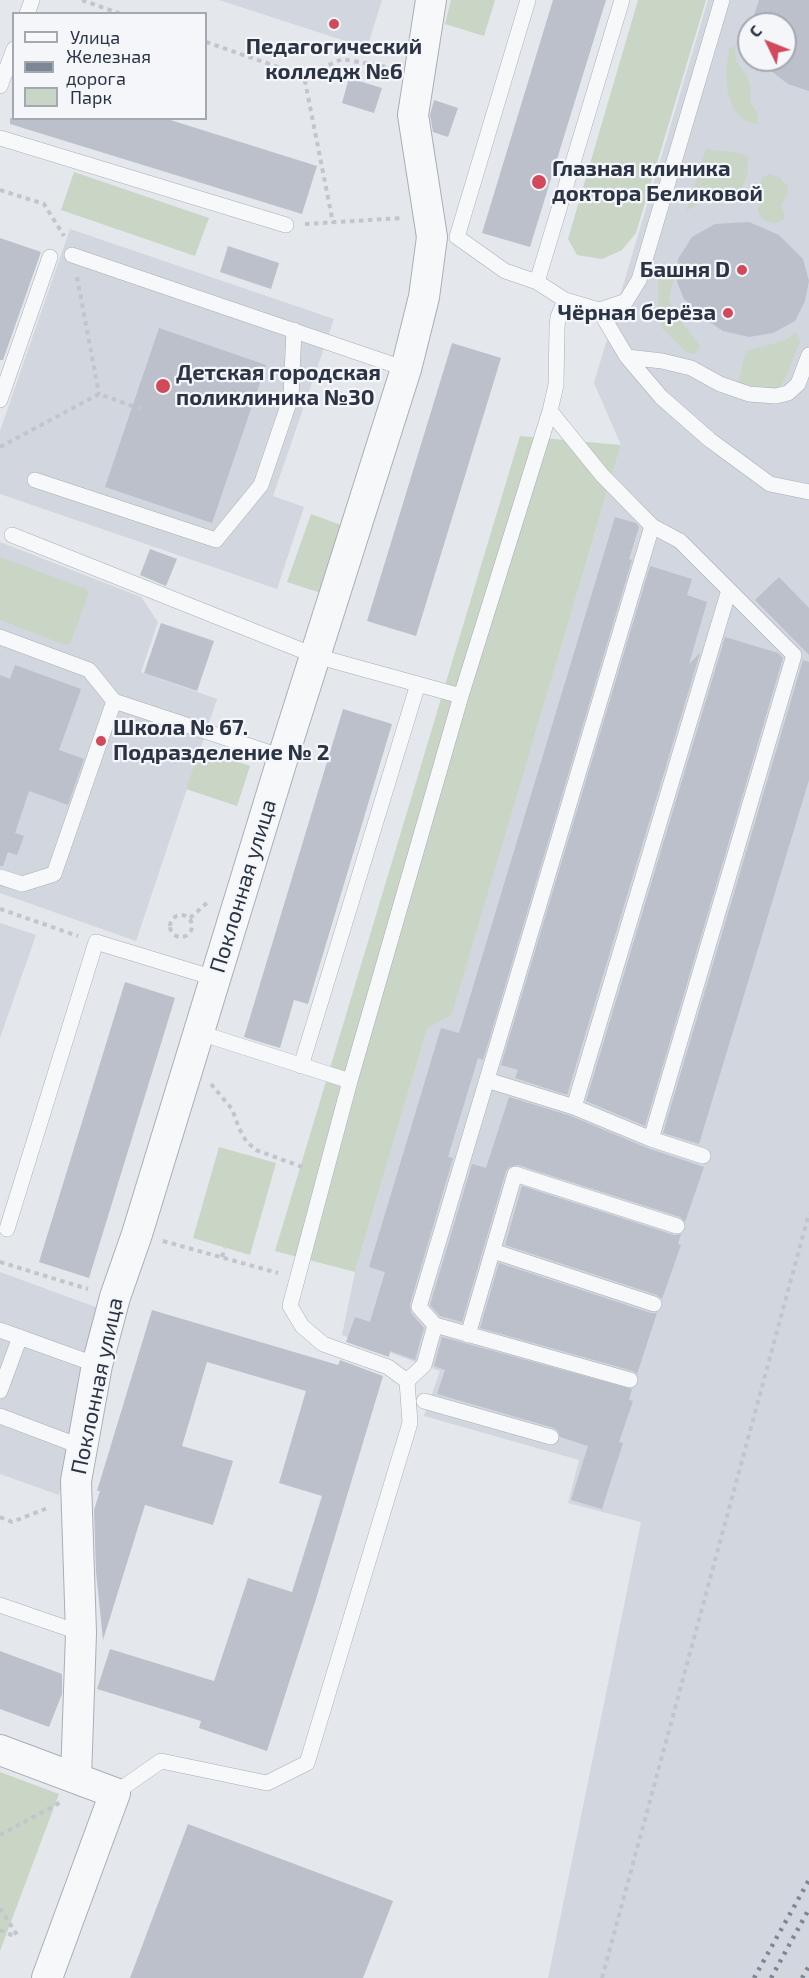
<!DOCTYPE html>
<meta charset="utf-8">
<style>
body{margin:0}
#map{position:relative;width:809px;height:1978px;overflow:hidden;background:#e4e7ec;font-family:"Exo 2",sans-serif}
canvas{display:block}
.legend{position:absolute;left:12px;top:12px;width:195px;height:108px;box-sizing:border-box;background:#f4f6f9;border:2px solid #a4a8b1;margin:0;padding:8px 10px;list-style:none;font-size:18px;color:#2b3445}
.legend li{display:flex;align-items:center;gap:12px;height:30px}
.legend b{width:30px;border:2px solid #a4a8b1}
.north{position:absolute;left:737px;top:12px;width:60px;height:60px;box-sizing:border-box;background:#f4f6f9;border:2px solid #a4a8b1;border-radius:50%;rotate:313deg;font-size:16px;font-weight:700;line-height:24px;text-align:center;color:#2b3445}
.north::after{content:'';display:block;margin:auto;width:21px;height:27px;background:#d1495b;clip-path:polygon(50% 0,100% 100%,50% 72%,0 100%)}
</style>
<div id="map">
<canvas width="809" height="1978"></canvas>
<ul class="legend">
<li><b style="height:8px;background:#f7f8fa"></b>Улица</li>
<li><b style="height:8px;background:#7d8696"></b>Железная дорога</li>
<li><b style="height:16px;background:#c9d6c5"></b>Парк</li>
</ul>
<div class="north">С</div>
</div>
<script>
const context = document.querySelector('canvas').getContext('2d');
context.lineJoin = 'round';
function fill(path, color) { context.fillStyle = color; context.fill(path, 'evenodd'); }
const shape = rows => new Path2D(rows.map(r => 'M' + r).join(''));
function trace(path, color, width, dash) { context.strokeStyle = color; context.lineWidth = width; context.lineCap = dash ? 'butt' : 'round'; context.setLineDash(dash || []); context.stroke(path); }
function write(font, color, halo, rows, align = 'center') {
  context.font = font + ' "Exo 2",sans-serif'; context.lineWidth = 4.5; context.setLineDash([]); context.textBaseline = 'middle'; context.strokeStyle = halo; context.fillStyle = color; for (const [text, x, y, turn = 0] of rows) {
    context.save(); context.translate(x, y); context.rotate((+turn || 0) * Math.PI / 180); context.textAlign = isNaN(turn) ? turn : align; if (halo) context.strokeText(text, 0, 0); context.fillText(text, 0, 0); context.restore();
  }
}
const built = shape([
 [219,0,382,0,367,48],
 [708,0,809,0,809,1978,548,1978,641,1522,568,1503,579,1460,424,1416,440,1371,342,1335,355,1272,427,1029,452,1013,621,445,594,383],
 [749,24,785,24,785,60,749,60],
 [70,229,334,319,273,496,304,507,277,589,0,494,0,431],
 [0,542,141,597,158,622,141,672,217,699,136,941,0,893],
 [0,923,36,935,0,1038],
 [0,1272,101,1309,68,1442,59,1495,0,1474]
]);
const green = shape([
 [451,0,495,0,484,36,445,24],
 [638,0,706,0,636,233,622,250,602,259,577,255,568,239],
 [735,45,736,61,747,76,751,88,750,103,757,112,758,125,746,121,735,111,728,94,726,73,729,49],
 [706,149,732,152,748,156,747,175,740,193,715,194,686,211],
 [74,172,209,218,195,256,61,210],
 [770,174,780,178,788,187,787,195,781,205,785,216,783,220,776,223,765,221,758,212,761,180,763,177],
 [669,271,674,278,669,299,676,315,700,346,695,354,686,352,662,328,658,305,658,280],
 [796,333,800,341,785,379,776,393,738,384,746,351,783,341],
 [520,436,621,445,452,1014,427,1029,355,1272,275,1251],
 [311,514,344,526,321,593,287,582],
 [0,557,86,589,89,593,88,595,70,644,65,645,0,620],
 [200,749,250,766,237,806,186,789],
 [219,1147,276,1163,250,1255,193,1238],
 [0,1772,59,1794,0,1951]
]);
const building = shape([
 [553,0,606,0,530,247,482,233],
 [759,0,809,0,809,91,788,84,765,66,761,60,785,60,785,24,751,24],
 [349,78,382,88,374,113,342,103],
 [434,100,458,108,448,137,433,132,430,115],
 [10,118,164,118,317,166,302,214,10,124],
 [749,222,779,235,803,259,809,281,805,301,795,321,773,333,749,337,723,331,705,319,684,299,677,282,678,259,692,237,715,224],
 [0,238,41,252,3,360,0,360],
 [228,246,279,263,271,289,220,272],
 [159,328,266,365,212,523,105,487],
 [452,343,501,358,416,636,367,621],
 [615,517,636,523,639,527,629,559,632,560,483,1060,478,1058,448,1157,453,1158,410,1304,411,1313,424,1328,415,1360,390,1351,389,1357,346,1342,355,1317,370,1322,385,1272,369,1267,441,1028,459,1033],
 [150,549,177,559,166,586,140,575],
 [650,566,692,579,687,595,707,602,689,664,700,653,567,1095,515,1078,518,1070,501,1065],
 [779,577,809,608,809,655,755,600],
 [161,623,214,641,197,691,144,673],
 [725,637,778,653,783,658,645,1126,586,1101],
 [803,660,809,662,809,780,699,1144,663,1133],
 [15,665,81,689,59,750,84,759,68,805,29,791,15,833,24,836,17,855,8,852,3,866,0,866,0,675,10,679],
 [343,709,392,724,308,1004,294,1000,280,1048,244,1037],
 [125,982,175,998,89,1278,39,1262],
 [509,1097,571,1116,647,1148,704,1167,685,1222,680,1217,518,1165,509,1167,506,1171,462,1322,440,1316,430,1305,472,1164,486,1168],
 [522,1186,674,1235,681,1234,678,1244,681,1245,662,1299,657,1295,505,1245],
 [499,1263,651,1313,657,1313,637,1374,633,1371,480,1328],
 [152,1310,338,1365,340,1360,383,1376,316,1599,267,1751,199,1728,201,1721,97,1689,110,1649,214,1681,248,1578,292,1592,322,1496,279,1483,306,1391,207,1362,182,1446,233,1461,213,1525,145,1505,103,1640,96,1572,94,1510,100,1491,97,1491],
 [442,1337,632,1389,629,1400,633,1401,619,1442,623,1443,602,1509,571,1500,588,1446,560,1437,558,1431,554,1428,437,1394,445,1370,434,1366],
 [0,1651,62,1674,62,1694,49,1727,0,1709],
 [188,1824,393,1901,363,1978,130,1978]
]);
const path = shape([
 [82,0,121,14],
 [206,42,304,76,333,223],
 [304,76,342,59,392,68],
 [0,190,44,204,64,236],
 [305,224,402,218],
 [77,277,99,394],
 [0,447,99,394,146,411],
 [0,909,78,936],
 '170 926a11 11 0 1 1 22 0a11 11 0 1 1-22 0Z',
 [190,918,207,903],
 [211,1084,232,1109,239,1128,246,1141,256,1150,305,1168],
 [163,1241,278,1273],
 [222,1257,225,1248],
 [0,1262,88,1289],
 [0,1517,12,1522,50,1507],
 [0,1835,61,1802],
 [0,1908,17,1935],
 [0,1930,16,1937],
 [602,1978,809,1213]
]);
const lane = shape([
 [528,0,457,237,505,271,537,282,565,300,599,310,626,301,639,280,722,0],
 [27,14,32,0],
 [0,86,14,49],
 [0,138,286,225],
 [72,255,406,369],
 [537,282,622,0],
 [599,310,627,357,661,397,710,440,770,484,809,492],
 [627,357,662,361,691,368,720,384,749,394,776,396,788,393,798,384,809,355],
 [0,400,50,257],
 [550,411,602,475,652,526],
 [35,480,216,540,261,485,291,397,294,330],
 [12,535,316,656,461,696],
 [0,637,89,670,114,701,54,874,22,884,0,877],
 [114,701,283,757],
 [301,1066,418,684],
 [350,1081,461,696,550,411,556,385,557,328,558,317,565,300],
 [574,1107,651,1139,794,655,729,590],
 [651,1139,703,1156],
 [7,1229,96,942,214,978],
 [493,1251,654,1304],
 [435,1325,630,1380],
 [0,1330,97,1365],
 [468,1335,515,1174,677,1226],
 [407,1381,424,1365,435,1325,419,1307,652,526,680,541,729,590,574,1107,487,1080],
 [0,1391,20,1337],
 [424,1401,551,1437],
 [0,1416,82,1447],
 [0,1605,81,1633],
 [115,1793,161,1761,267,1783,307,1763,410,1423,407,1381,388,1367,323,1344,302,1326,290,1306,350,1081,197,1032]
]);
const street = shape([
 [0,1750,115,1793,47,1978],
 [76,1778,81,1633,76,1481,97,1365,115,1297,137,1234,283,757,406,369,424,297,432,237,413,115,431,0]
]);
const rail = shape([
 [754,1978,809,1880],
 [771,1978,809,1909],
 [802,1978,809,1966]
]);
const markers = [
 [334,24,6,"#d1495b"],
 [539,182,8,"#d1495b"],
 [742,270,6,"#d1495b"],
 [728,313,6,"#d1495b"],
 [163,386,8,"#d1495b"],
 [101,741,6,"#d1495b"]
];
const poiNames = [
 ["Педагогический",334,47,"center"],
 ["колледж №6",334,72,"center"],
 ["Глазная клиника",552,169],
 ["доктора Беликовой",552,194],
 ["Башня D",730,270,"right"],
 ["Чёрная берёза",716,313,"right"],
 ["Детская городская",176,373],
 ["поликлиника №30",176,398],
 ["Школа № 67.",113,728],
 ["Подразделение № 2",113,753]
];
const streetNames = [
 ["Поклонная улица",243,886,-73],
 ["Поклонная улица",97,1386,-78]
];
fill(built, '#d2d6de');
fill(green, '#c9d6c5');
fill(building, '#bbc0ca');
trace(lane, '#a9aeb7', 16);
trace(street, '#a9aeb7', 32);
trace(path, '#c2c5cb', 4, [4.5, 4.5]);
trace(lane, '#f7f8fa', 15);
trace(street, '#f7f8fa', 30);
trace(rail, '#7d8696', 4.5, [3, 6]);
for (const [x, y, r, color] of markers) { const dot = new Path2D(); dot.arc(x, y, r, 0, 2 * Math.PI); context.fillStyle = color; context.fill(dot); trace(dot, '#f4f6f9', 2); }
write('bold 22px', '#2b3445', '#f4f6f9', poiNames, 'left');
write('22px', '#2b3445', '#f4f6f9', streetNames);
</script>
